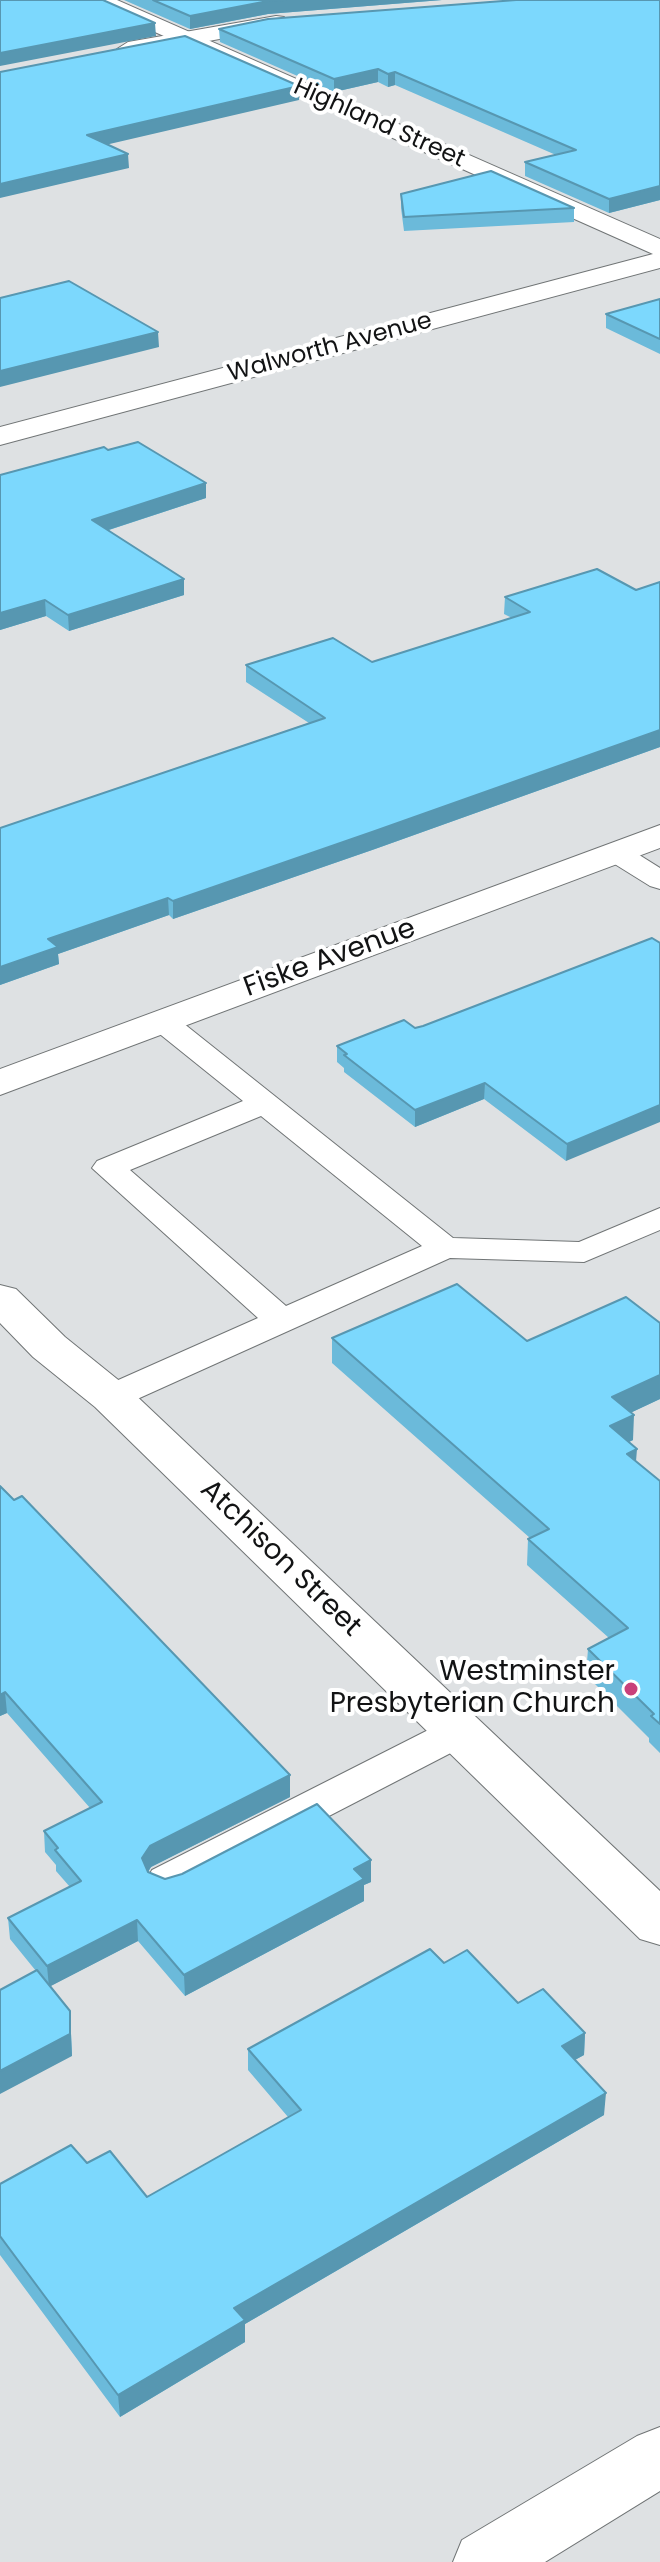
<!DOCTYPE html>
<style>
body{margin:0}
canvas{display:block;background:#dee1e3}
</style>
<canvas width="660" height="2562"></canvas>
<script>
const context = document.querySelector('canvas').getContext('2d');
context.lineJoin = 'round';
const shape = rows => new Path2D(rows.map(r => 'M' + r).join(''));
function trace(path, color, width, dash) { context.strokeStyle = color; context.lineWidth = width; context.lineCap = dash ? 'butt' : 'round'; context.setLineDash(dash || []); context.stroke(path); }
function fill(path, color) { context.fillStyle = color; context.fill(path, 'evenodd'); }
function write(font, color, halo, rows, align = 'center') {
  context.font = font + ' Poppins,sans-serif'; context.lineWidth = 8; context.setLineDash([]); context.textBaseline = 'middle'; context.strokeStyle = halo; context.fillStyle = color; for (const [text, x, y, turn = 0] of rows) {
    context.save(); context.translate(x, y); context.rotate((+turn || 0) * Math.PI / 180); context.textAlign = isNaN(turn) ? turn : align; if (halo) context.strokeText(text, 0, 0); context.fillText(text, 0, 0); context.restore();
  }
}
const lane = shape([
 [615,844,625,846,660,868,660,889,650,886,605,858,601,852,605,846,615,844],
 [162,1012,173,1015,453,1238,579,1242,660,1208,660,1230,584,1262,450,1258,124,1405,111,1408,98,1405,93,1397,98,1389,258,1318,92,1168,97,1161,243,1101,151,1027,147,1021,151,1015,162,1012],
 [261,1116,422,1246,286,1306,130,1170,261,1116],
 [458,1718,472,1722,478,1732,472,1742,182,1892,167,1897,152,1892,146,1881,152,1870,444,1722,458,1718]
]);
const street = shape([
 [88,0,117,0,660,239,660,268,0,445,0,427,653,254,92,4,88,0],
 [660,825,660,848,0,1095,0,1069,660,825],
 [0,1285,16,1289,65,1337,127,1387,660,1891,660,1945,640,1939,95,1407,33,1357,0,1323,0,1285]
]);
const secondary = shape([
 [276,16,284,17,287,22,284,27,128,56,117,49,128,42,276,16],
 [660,2427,660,2491,545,2562,453,2562,462,2540,637,2436,660,2427]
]);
const wall = shape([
 [124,0,442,0,268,14,190,29],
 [660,0,660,200,609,213,525,176,525,162,556,155,395,85,388,87,378,82,334,92,220,42,219,29],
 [401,194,574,208,574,222,404,231,401,208],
 [660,299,660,354,606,328,606,314],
 [0,475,206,498,109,530,184,595,69,631,46,616,0,630],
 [660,582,660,747,375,849,173,919,169,915,58,954,59,964,0,985,0,828,309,723,246,682,246,665,372,662,512,618,504,614,505,597,636,590],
 [652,938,566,1161,484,1099,415,1127,344,1072,344,1068,337,1062,337,1046,423,1026],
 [660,1323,660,1399,632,1412,633,1440,629,1442,636,1461,660,1481,660,1753,649,1742,649,1738,586,1675,588,1649,609,1638,527,1565,528,1539,530,1538,332,1363,332,1338,527,1341],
 [0,1486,290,1775,290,1797,151,1867,148,1872,165,1879,371,1860,371,1882,364,1885,364,1901,185,1996,138,1941,50,1986,70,2011,72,2056,36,1971,10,1939,8,1918,70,1887,56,1871,56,1865,45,1852,44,1831,90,1808,7,1713,0,1716],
 [444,1963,518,2003,585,2033,584,2055,575,2060,604,2115,245,2324,245,2342,120,2417,0,2255,0,2184,87,2163,147,2197,288,2117,248,2070,248,2049]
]);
const shadedWall = shape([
 [286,0,442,0,268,14,190,29,190,16,268,1],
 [155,23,156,36,0,66,0,53],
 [378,69,378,82,334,92,334,79],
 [395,72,395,85,388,87,388,74],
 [299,86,299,100,88,149,87,135],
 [128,154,129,168,0,198,0,184],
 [660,186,660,200,609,213,609,199],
 [158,332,159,347,0,387,0,371],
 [206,483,206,498,93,535,92,520],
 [184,579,184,595,69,631,68,615],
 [45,600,46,616,0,630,0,613],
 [660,730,660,747,375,849,173,919,173,901],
 [168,898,169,915,58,954,59,964,0,985,0,967,48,939],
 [485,1083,484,1099,415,1127,415,1110],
 [660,1105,660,1122,566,1161,567,1144],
 [660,1375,660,1399,611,1422,612,1397],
 [634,1415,633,1440,608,1452,610,1426],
 [637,1449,635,1474,627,1454],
 [5,1692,7,1713,0,1716,0,1695],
 [290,1775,290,1797,151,1867,143,1880,142,1858,150,1846],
 [371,1860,371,1882,364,1885,364,1901,185,1996,184,1975,354,1869],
 [137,1920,138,1941,49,1987,47,1966],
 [70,2011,72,2056,0,2094,0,2071],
 [585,2033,584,2055,560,2068,562,2046],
 [606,2093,604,2115,245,2324,245,2342,120,2417,118,2395,234,2308]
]);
const building = shape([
 [0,0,103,0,155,23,0,53,0,0],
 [153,0,286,0,268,1,190,16,153,0],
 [516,0,660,0,660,186,609,199,525,162,576,150,395,72,388,74,378,69,334,79,219,29,268,19,516,0],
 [185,36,299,86,87,135,128,154,0,184,0,72,185,36],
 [491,171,574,208,404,217,401,194,491,171],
 [69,281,158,332,0,371,0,298,69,281],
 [660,299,660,339,606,314,660,299],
 [138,442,206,483,92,520,184,579,68,615,45,600,0,613,0,475,104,447,108,450,138,442],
 [597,569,636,590,660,582,660,730,375,831,173,901,168,898,48,939,58,947,0,967,0,828,325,718,246,665,333,638,372,662,530,612,505,597,597,569],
 [652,938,660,943,660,1105,567,1144,485,1083,415,1110,344,1055,347,1054,337,1046,404,1020,415,1028,423,1026,652,938],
 [457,1284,527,1341,626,1297,660,1323,660,1375,612,1397,634,1415,610,1426,637,1449,627,1454,660,1481,660,1724,651,1716,654,1714,588,1649,628,1628,528,1539,549,1529,332,1338,457,1284],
 [0,1486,14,1500,22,1496,290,1775,150,1846,142,1858,148,1872,165,1879,182,1874,317,1804,371,1860,354,1869,364,1879,184,1975,137,1920,47,1966,8,1918,81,1881,55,1850,58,1848,44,1831,102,1802,5,1692,0,1695,0,1486],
 [430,1949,444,1963,467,1950,518,2003,543,1989,585,2033,562,2046,606,2093,234,2308,245,2320,118,2395,0,2236,0,2184,71,2145,87,2163,110,2151,147,2197,301,2110,248,2049,430,1949],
 [37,1970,70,2011,70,2034,0,2071,0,1990,37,1970]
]);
const markers = [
 [631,1689,8,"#c9407b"]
];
const farStreetnames = [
 ["Highland Street",379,124,24],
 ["Walworth Avenue",330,348,-15]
];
const streetNames = [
 ["Fiske Avenue",330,959,-20],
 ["Atchison Street",280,1559,44]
];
const poiNames = [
 ["Westminster",615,1673],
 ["Presbyterian Church",615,1705]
];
trace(lane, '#717576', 2);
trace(street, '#717576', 2);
trace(secondary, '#717576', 2);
fill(lane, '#fff');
fill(street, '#fff');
fill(secondary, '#fff');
fill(wall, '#6bbada');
fill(shadedWall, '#5797b1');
fill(building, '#7cd8fd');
trace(building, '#5797b1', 2);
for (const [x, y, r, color] of markers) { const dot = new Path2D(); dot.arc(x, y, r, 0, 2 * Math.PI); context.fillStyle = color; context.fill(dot); trace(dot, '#fff', 3); }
write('24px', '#121314', '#fff', farStreetnames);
write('28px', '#121314', '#fff', streetNames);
write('28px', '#121314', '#fff', poiNames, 'right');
</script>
